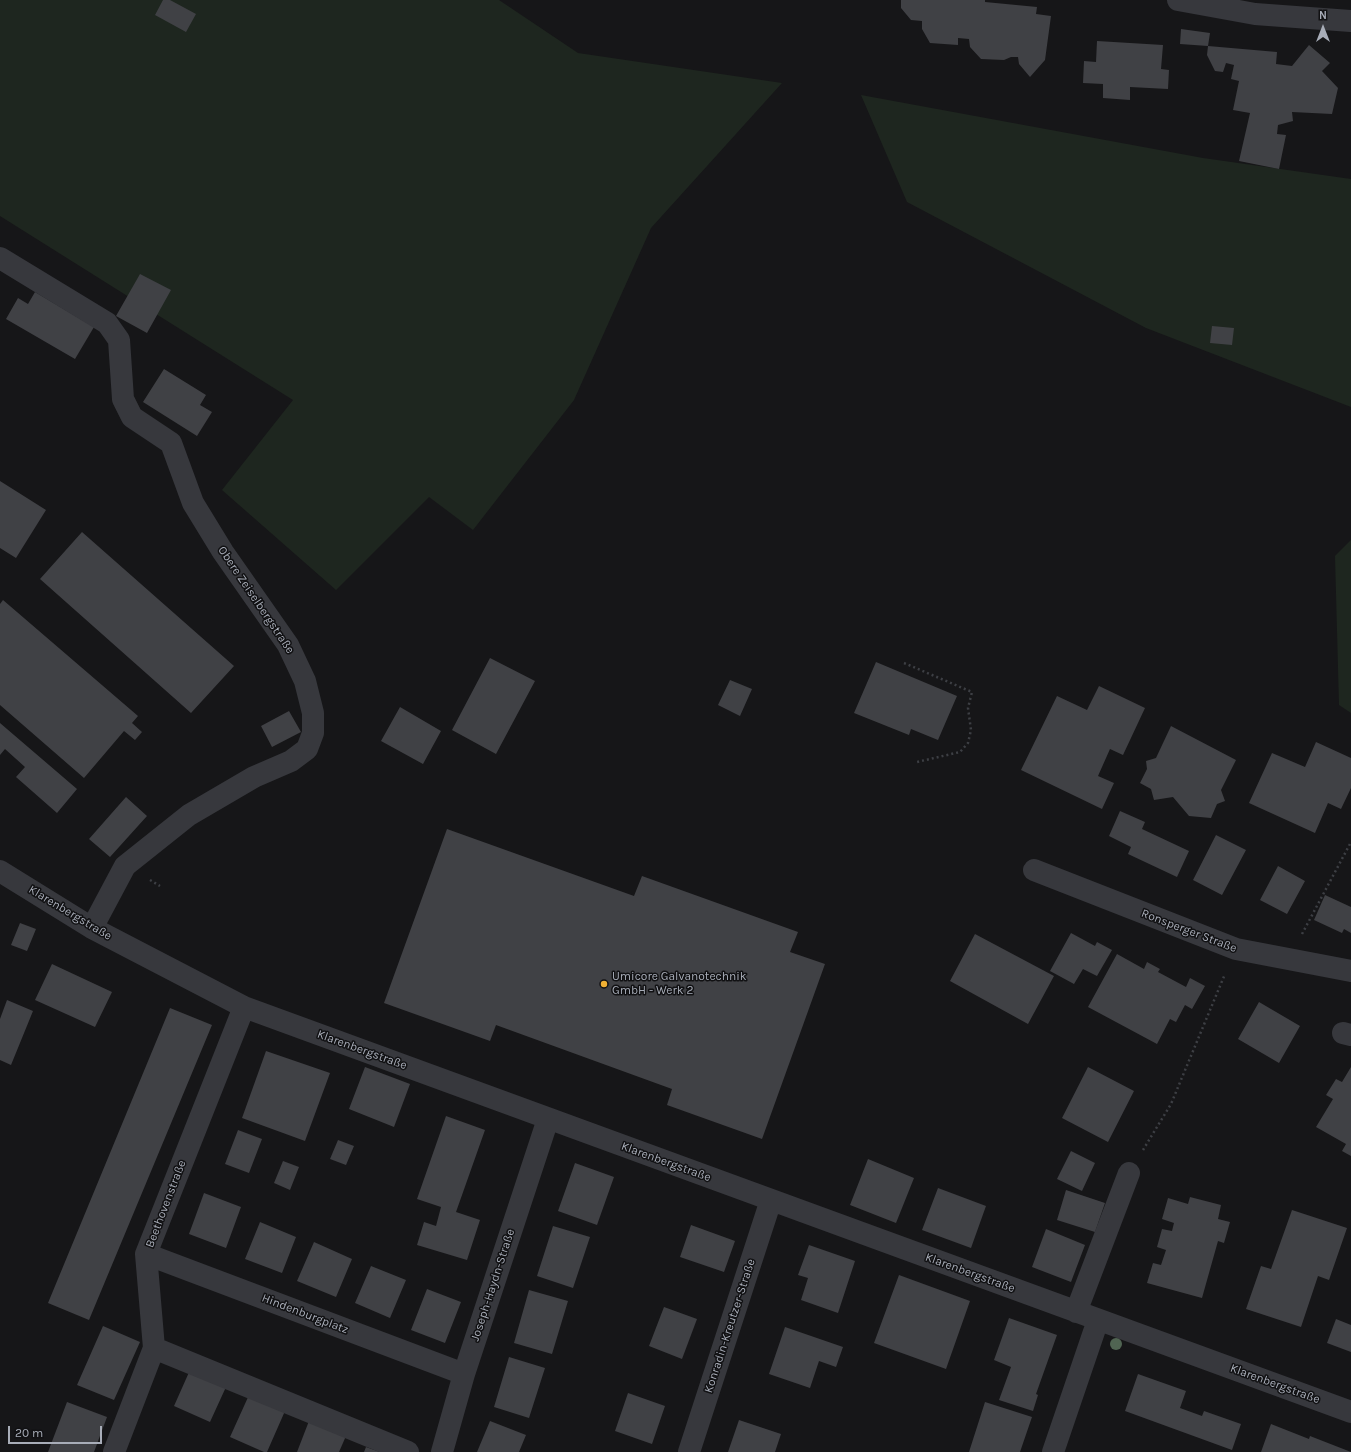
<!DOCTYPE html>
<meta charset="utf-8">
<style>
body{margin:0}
#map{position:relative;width:1351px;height:1452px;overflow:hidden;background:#161618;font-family:Karla,sans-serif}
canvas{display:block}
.north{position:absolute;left:1303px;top:8px;width:40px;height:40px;-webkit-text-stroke:3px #111113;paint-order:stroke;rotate:0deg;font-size:11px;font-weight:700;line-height:16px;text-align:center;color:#a8adb8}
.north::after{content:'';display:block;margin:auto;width:14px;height:18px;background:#a8adb8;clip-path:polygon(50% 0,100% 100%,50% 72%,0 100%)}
.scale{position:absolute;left:8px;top:1426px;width:94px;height:18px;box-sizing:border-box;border:2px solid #a8adb8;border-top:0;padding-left:5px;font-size:12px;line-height:14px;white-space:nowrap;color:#a8adb8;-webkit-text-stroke:3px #111113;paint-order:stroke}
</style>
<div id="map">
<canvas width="1351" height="1452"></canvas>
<div class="north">N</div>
<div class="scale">20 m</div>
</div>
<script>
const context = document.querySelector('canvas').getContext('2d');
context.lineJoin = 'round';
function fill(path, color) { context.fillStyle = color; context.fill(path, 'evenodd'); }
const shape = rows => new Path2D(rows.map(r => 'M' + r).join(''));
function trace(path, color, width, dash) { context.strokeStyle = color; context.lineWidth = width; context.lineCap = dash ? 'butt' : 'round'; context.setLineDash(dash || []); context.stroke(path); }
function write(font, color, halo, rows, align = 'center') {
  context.font = font + ' Karla,sans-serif'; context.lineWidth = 3; context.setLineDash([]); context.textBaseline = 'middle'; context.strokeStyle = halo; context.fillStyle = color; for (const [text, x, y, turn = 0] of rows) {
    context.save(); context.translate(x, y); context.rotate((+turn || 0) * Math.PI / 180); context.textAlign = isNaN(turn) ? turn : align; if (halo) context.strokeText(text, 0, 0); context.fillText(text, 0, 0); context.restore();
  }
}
const green = shape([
 [0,0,499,0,578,53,782,83,651,228,574,400,473,530,429,497,336,590,222,490,293,400,0,216],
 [861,95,1203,158,1351,179,1351,407,1146,328,907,202],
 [1351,540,1351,713,1339,705,1335,556]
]);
const building = shape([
 [163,0,170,0,196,14,186,32,155,15],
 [901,0,985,0,985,2,1037,7,1036,14,1051,16,1045,60,1030,77,1019,64,1018,57,1011,57,1004,60,981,59,970,47,969,39,958,38,958,45,930,43,922,29,922,21,911,20,901,8],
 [1181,29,1210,33,1208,46,1277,52,1276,64,1292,66,1309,45,1330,63,1322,71,1338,88,1332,114,1292,112,1293,121,1278,125,1277,134,1286,135,1279,169,1239,161,1250,113,1233,110,1239,81,1231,79,1234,65,1226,63,1223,72,1215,71,1207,55,1208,46,1180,44],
 [1097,41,1163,45,1161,69,1169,70,1168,89,1130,87,1130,100,1103,98,1103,84,1083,83,1084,61,1096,62],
 [140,274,171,290,147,333,116,316],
 [35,292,94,327,75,359,6,319,18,298,28,304],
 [1212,326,1234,328,1232,345,1210,343],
 [164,369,206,395,200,405,212,412,197,436,143,402],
 [0,481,46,510,16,558,0,548],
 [82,532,234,666,191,713,40,579],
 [3,600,138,716,132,723,142,732,135,740,124,731,84,778,0,705,0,604],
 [490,658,535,681,496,754,452,730],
 [876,662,957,696,938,740,911,729,909,735,854,713],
 [730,680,752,689,740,716,718,705],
 [1099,686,1145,708,1123,755,1110,749,1098,776,1114,783,1102,809,1021,770,1057,696,1087,710],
 [400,707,441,731,423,764,381,741],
 [289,711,301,732,272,747,261,726],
 [0,723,77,789,57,813,16,777,25,767,5,749,0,755],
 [1171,726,1236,760,1221,790,1225,801,1217,804,1211,818,1189,816,1173,797,1154,800,1151,789,1140,783,1147,769,1146,761,1156,758],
 [1316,742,1351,758,1351,788,1341,809,1328,803,1315,833,1249,803,1272,753,1305,767],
 [126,797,147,816,110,857,89,839],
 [1120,811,1145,822,1142,829,1189,851,1177,877,1128,854,1131,847,1109,836],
 [447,829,634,896,642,876,798,932,790,952,825,964,762,1139,667,1105,672,1089,496,1025,490,1041,384,1003],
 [1216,835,1246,850,1222,895,1193,880],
 [1278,866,1305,881,1287,914,1260,900],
 [1325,895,1351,907,1351,933,1344,929,1342,933,1314,920],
 [20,923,36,929,27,951,11,945],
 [1071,933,1095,946,1097,942,1112,950,1097,976,1083,969,1074,984,1050,971],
 [975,934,1054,976,1028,1024,950,981],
 [1117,954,1144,969,1147,962,1160,969,1158,972,1186,987,1190,978,1205,986,1192,1009,1185,1005,1176,1022,1170,1019,1157,1044,1088,1007],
 [52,964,112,992,95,1027,35,1000],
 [7,1000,33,1011,11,1065,0,1060,0,1019],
 [1259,1002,1300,1026,1279,1063,1238,1039],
 [170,1008,212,1025,89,1320,48,1303],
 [266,1051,330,1073,305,1141,242,1118],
 [365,1067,410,1084,394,1127,349,1109],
 [1088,1067,1134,1091,1108,1142,1062,1118],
 [1351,1067,1351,1156,1342,1151,1346,1144,1316,1127,1333,1099,1326,1095,1336,1079,1342,1082],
 [446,1116,485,1130,456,1212,480,1220,467,1260,417,1245,424,1222,436,1226,441,1207,417,1199],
 [238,1130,262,1139,249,1173,225,1164],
 [338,1140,354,1146,346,1165,330,1159],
 [1071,1151,1095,1163,1082,1191,1057,1179],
 [868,1159,914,1178,896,1223,850,1205],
 [283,1161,299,1167,290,1190,274,1183],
 [575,1163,614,1177,597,1225,558,1211],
 [938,1188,986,1206,971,1248,922,1230],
 [1066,1190,1105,1203,1095,1232,1057,1220],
 [204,1193,241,1207,226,1248,189,1234],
 [1190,1197,1221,1205,1218,1219,1230,1222,1224,1243,1218,1241,1202,1298,1147,1283,1153,1263,1161,1265,1166,1250,1157,1247,1162,1229,1172,1231,1174,1223,1162,1219,1168,1198,1188,1204],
 [1292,1210,1347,1228,1329,1280,1318,1276,1301,1327,1246,1309,1261,1266,1271,1269],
 [260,1222,296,1237,282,1273,245,1259],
 [691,1225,735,1241,724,1272,680,1257],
 [553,1226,590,1237,573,1288,537,1276],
 [1046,1229,1085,1245,1071,1282,1032,1267],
 [314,1242,352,1259,336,1297,297,1281],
 [809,1245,855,1261,838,1313,801,1300,808,1278,798,1275],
 [371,1266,406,1280,390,1318,355,1303],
 [899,1275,970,1301,946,1369,874,1343],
 [427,1289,461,1302,445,1343,411,1330],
 [529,1290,568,1301,552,1354,514,1343],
 [664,1307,697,1319,682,1359,649,1346],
 [1009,1318,1057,1335,1036,1394,1038,1395,1033,1411,999,1400,1011,1367,994,1360],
 [1336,1319,1351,1325,1351,1352,1327,1343],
 [103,1326,140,1342,114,1400,77,1385],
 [785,1327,843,1347,836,1367,819,1361,810,1388,769,1374],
 [509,1357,545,1368,529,1418,494,1407],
 [190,1370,226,1387,210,1422,174,1406],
 [1138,1374,1186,1391,1180,1408,1202,1416,1204,1411,1241,1424,1232,1450,1125,1411],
 [628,1393,665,1406,652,1444,615,1431],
 [249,1395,285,1411,267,1452,264,1452,230,1437],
 [67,1402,107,1417,94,1452,48,1452],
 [985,1402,1032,1417,1020,1452,969,1452],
 [739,1420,781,1434,775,1452,728,1452],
 [309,1421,346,1436,339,1452,297,1452],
 [490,1421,526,1435,519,1452,477,1452],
 [1271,1424,1309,1439,1310,1436,1351,1452,1261,1452],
 [366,1447,380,1452,364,1452]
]);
const path = shape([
 [904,663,972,692,968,708,971,730,968,743,960,752,917,762],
 [150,880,160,886],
 [1302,934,1351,842],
 [1143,1150,1171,1104,1225,974]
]);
const minor = shape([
 [1178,0,1255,14,1351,21],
 [0,258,107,323,119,340,123,399,132,417,171,443,193,503,223,552,288,645,305,681,313,713,313,733,307,749,291,761,254,777,189,815,125,866,92,928],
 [1034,870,1236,949,1351,971],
 [0,871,92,928,244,1007,1351,1412],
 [1343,1033,1351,1035],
 [146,1254,464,1374],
 [1076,1312,1129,1173],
 [154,1348,408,1452],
 [114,1452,154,1348,146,1254,244,1007],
 [442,1452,464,1374,548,1119],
 [689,1452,771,1200],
 [1053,1452,1098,1320]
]);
const trees = [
 [1116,1344]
];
const markers = [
 [604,984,4,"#f2b134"]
];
const streetNames = [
 ["Obere Zeiselbergstraße",256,600,56],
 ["Klarenbergstraße",70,913,31],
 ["Ronsperger Straße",1189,931,21],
 ["Klarenbergstraße",362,1050,20],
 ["Klarenbergstraße",666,1162,20],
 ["Beethovenstraße",166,1204,-69],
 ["Klarenbergstraße",970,1273,20],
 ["Joseph-Haydn-Straße",493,1285,-72],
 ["Hindenburgplatz",305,1314,21],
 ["Konradin-Kreutzer-Straße",730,1326,-72],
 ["Klarenbergstraße",1275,1384,20]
];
const poiNames = [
 ["Umicore Galvanotechnik",612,977],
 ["GmbH - Werk 2",612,991]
];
fill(green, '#1e261f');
fill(building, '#404145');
trace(path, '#3d3f44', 2.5, [2, 3]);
trace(minor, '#37383d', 22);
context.fillStyle = '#506452';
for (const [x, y] of trees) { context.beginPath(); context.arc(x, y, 6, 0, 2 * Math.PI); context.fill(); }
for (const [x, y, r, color] of markers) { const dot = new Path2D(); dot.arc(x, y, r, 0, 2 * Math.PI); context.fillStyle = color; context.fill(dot); trace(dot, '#111113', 1.5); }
write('12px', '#a8adb8', '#111113', streetNames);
write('12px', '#a8adb8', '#111113', poiNames, 'left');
</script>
